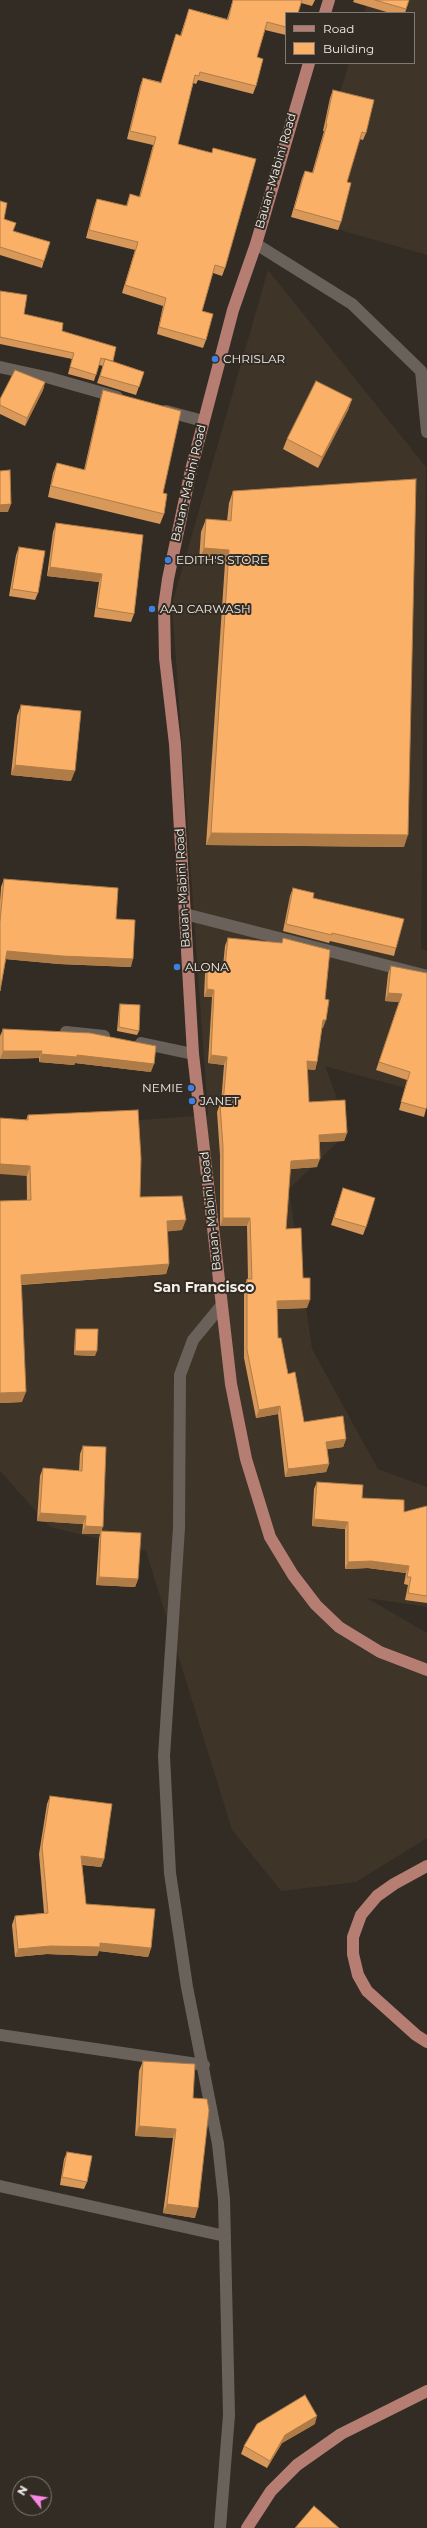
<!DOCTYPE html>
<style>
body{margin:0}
#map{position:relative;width:427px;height:2528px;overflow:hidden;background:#322c24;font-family:Montserrat,sans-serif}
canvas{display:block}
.legend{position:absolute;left:285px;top:12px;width:130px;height:52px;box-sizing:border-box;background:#322c24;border:1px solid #7f7a73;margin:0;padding:5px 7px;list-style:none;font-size:12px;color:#f3eee9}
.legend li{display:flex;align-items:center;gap:8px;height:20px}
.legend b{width:20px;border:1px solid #7f7a73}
.north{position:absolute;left:12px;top:2476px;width:40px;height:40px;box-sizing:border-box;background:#322c24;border:1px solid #7f7a73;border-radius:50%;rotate:300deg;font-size:11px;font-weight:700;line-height:16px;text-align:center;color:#f3eee9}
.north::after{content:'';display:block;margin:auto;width:14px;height:18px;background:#fa87e6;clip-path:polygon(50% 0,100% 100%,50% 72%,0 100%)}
</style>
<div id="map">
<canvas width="427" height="2528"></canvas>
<ul class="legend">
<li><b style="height:5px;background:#b67e73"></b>Road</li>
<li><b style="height:11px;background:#fab167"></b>Building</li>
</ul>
<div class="north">N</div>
</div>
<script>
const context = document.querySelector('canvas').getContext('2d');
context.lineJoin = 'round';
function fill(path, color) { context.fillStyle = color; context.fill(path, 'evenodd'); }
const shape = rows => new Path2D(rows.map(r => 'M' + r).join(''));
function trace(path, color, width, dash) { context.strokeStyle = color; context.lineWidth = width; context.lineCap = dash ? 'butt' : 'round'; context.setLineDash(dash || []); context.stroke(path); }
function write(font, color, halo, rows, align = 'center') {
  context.font = font + ' Montserrat,sans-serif'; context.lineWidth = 4; context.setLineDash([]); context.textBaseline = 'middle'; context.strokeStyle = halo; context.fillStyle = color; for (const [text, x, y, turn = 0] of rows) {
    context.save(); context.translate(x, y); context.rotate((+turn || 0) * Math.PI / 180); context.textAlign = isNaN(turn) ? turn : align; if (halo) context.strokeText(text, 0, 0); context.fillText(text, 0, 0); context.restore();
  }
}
const built = shape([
 [368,0,427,0,427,255,302,219,349,63,414,63,414,13,364,13],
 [268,270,426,467,421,949,427,951,427,1094,325,1066,349,1131,289,1189,312,1349,378,1469,427,1487,427,1607,367,1598,427,1633,427,1838,356,1882,281,1891,232,1830,146,1551,50,1527,0,1471,0,1130,208,1115,172,604]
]);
const minor = shape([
 [256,244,352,304,421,371,427,432],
 [0,367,50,378,117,397],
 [166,411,203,421],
 [185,914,427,976],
 [66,1032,104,1036],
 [141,1043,193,1054],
 [0,2035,204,2065],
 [0,2186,225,2236],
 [220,2528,229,2415,224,2199,218,2144,187,1987,170,1873,164,1756,179,1528,180,1375,193,1340,221,1306]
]);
const major = shape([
 [325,13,329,0],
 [309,63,256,244,233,310,191,470,168,579,164,607,165,658,175,744,193,1054,231,1384,246,1459,270,1537,293,1575,316,1605,339,1627,380,1652,427,1670],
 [427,1866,394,1884,377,1896,361,1915,353,1937,353,1954,358,1975,367,1991,416,2035,427,2042],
 [247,2528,271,2491,297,2465,341,2434,427,2391]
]);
const wall = shape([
 [233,0,315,0,312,6,301,3,286,13,286,35,265,30,257,57,256,86,253,94,198,80,196,84,193,83,178,144,212,153,213,148,225,268,222,276,213,273,202,311,206,340,203,348,157,334,163,306,122,293,135,250,86,238,94,207,97,199,126,206,130,194,139,197,153,145,127,139,140,86,143,78,161,82,176,34,180,36,189,9,227,19],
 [354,0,409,0,405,13,390,13,353,2],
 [333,90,366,133,363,140,359,139,347,182,341,222,338,230,291,217,302,178,305,171,312,173,324,131,323,131,330,98],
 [0,201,4,219,13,231,44,261,42,268,0,255],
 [0,291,24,314,62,331,112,361,144,372,136,395,97,383,103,366,99,365,94,381,68,374,72,359,0,344],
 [45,382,43,390,25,426,0,414,0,399],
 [103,390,163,493,164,514,160,524,48,497,53,473,57,463,84,470,100,400],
 [352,399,348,410,318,468,283,449,287,439],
 [233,491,404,847,206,845,225,563,199,561,201,532,206,519,227,521,229,503],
 [56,523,143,535,134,614,131,622,94,617,99,582,47,576,53,532],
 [19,547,38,593,35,600,9,596,16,555],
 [21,705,71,781,11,775,17,716],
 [4,879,116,919,131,967,59,964,6,959,0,991,0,901,1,887],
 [293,888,313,898,396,948,394,956,330,941,329,943,283,931,290,896],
 [228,938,282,943,283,938,325,999,323,1028,322,1028,317,1062,315,1070,307,1069,309,1102,347,1133,344,1141,320,1142,317,1167,290,1169,286,1229,303,1278,307,1308,277,1309,278,1338,288,1374,304,1422,346,1439,343,1447,327,1449,329,1464,326,1472,285,1477,278,1414,256,1418,244,1358,244,1287,247,1279,248,1279,247,1226,220,1226,220,1155,217,1112,220,1104,221,1104,224,1065,208,1063,212,997,204,997,205,974,207,966,223,966,225,946],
 [391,966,426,1109,424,1117,399,1110,407,1080,376,1070,399,1002,385,1001,388,974],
 [120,1004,139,1031,137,1035,117,1031,119,1008],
 [3,1029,151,1072,75,1063,74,1065,39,1062,39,1058,0,1059,0,1036],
 [28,1115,140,1197,182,1230,167,1231,169,1264,166,1274,21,1285,22,1402,0,1403,27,1201,26,1120],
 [343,1188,366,1227,363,1235,331,1225],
 [76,1329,95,1356,74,1355,75,1333],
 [83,1446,102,1531,138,1579,135,1587,96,1585,99,1539,100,1534,82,1534,83,1524,37,1521,40,1476,43,1468,79,1471,80,1454],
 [317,1482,362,1498,404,1512,427,1506,427,1603,405,1600,408,1585,404,1584,406,1573,368,1568,345,1569,345,1529,312,1526,314,1489],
 [50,1796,104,1859,101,1867,82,1865,86,1904,151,1948,148,1957,99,1951,97,1956,47,1954,15,1957,12,1925,15,1916,44,1913,39,1854,47,1804],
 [143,2061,193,2098,195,2218,163,2213,173,2138,135,2136,139,2071],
 [67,2152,87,2182,84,2189,60,2185,64,2159],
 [315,2424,282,2443,267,2468,241,2454,244,2446]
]);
const shadedWall = shape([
 [45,382,43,390,25,426,27,418],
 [352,399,348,410,318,468,322,457],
 [11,504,8,512,0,512,0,505],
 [204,548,229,550,225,563,199,561],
 [50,567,102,574,99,582,47,576],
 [15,765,75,771,71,781,11,775],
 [211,833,408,835,404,847,206,845],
 [7,951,133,959,131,967,59,964,4,959],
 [207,989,214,990,212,997,204,997],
 [388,993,402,994,399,1002,385,1001],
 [323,1020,326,1020,323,1028,320,1028],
 [3,1051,42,1051,39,1058,0,1059],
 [41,1054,77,1055,154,1064,151,1072,75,1063,74,1065,39,1062],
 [211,1055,227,1057,224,1065,208,1063],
 [307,1061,317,1062,315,1070,304,1069],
 [347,1133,344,1141,316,1142,319,1135],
 [320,1159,317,1167,288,1169,291,1161],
 [0,1164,30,1166,27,1176,0,1174],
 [223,1218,250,1218,247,1226,220,1226],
 [186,1220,182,1230,163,1232,167,1221],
 [169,1264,166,1274,17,1285,21,1275],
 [310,1300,307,1308,274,1309,277,1301],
 [75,1351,97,1351,95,1356,74,1355],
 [26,1392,22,1402,0,1403,0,1393],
 [280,1406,278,1414,256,1418,259,1410],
 [346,1439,343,1447,323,1450,326,1442],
 [329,1464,326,1472,285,1477,288,1469],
 [40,1513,86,1516,83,1524,37,1521],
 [314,1519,348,1522,345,1529,312,1526],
 [85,1526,103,1527,100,1534,82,1534],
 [371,1561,409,1566,406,1573,368,1568,345,1569,348,1562],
 [99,1577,138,1579,135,1587,96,1585],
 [81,1856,104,1859,101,1867,78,1864],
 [100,1943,151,1948,148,1957,99,1951,97,1956,47,1954,15,1957,18,1949,50,1946],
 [139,2126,176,2129,173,2138,135,2136],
 [167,2204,198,2208,195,2218,163,2213],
 [317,2416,315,2424,282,2443,267,2468,270,2461,285,2435]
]);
const building = shape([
 [233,0,302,0,298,13,286,13,286,27,267,22,257,57,263,59,256,86,200,72,199,76,195,75,178,144,212,153,213,148,256,159,225,268,215,265,202,311,213,314,206,340,159,327,166,298,125,285,138,242,89,230,97,199,127,206,130,194,140,197,156,137,130,131,143,78,161,83,176,34,181,36,189,9,228,20,233,0],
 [375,0,409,0,406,9,375,0],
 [333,90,374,100,366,133,362,132,347,182,351,183,341,222,294,209,305,171,313,173,327,124,326,123,333,90],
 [0,201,7,203,4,219,16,223,13,231,50,242,44,261,0,247,0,201],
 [0,291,27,295,24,314,63,323,62,331,116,347,113,361,101,358,96,375,70,367,74,353,0,337,0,291],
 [105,359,144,372,139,387,100,376,105,359],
 [15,370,45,382,27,418,0,405,0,399,15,370],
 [316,381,352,399,322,457,287,439,316,381],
 [103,390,181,411,163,493,167,494,164,514,51,486,57,463,85,470,103,390],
 [10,470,11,504,0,505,0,471,10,470],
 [416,479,408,835,211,833,229,550,204,548,206,519,231,521,233,491,416,479],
 [56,523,143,535,134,614,97,608,102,574,50,567,56,523],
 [19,547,45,551,38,593,12,589,19,547],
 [21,705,81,711,75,771,15,765,21,705],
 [4,879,118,888,116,919,135,920,133,959,62,956,7,951,0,991,0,922,4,879],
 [293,888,314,893,313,898,404,919,396,948,332,933,332,935,286,924,293,888],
 [228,938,282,943,283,938,330,950,325,999,329,1000,326,1020,323,1020,317,1062,307,1061,309,1102,345,1100,347,1133,319,1135,320,1159,291,1161,286,1229,301,1228,303,1278,310,1278,310,1300,277,1301,278,1338,281,1338,288,1374,295,1372,304,1422,343,1416,346,1439,326,1442,329,1464,288,1469,280,1406,259,1410,247,1350,247,1279,252,1279,250,1218,223,1218,223,1147,220,1104,223,1104,227,1057,211,1055,214,990,207,989,207,966,225,966,228,938],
 [391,966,427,973,427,1107,426,1109,401,1102,410,1072,379,1062,402,994,388,993,391,966],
 [120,1004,140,1005,139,1031,119,1027,120,1004],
 [3,1029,90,1033,156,1046,154,1064,77,1055,77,1057,41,1054,42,1051,3,1051,3,1029],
 [138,1110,141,1158,140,1197,182,1196,186,1220,167,1221,169,1264,21,1275,26,1392,0,1393,0,1201,31,1200,30,1166,0,1164,0,1118,28,1120,28,1115,138,1110],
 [343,1188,375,1198,366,1227,334,1218,343,1188],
 [76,1329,98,1329,97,1351,75,1351,76,1329],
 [83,1446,106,1447,103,1527,85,1526,86,1516,40,1513,43,1468,82,1471,83,1446],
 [317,1482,363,1485,362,1498,404,1500,404,1512,427,1506,427,1596,408,1593,411,1577,407,1577,409,1566,371,1561,348,1562,348,1522,314,1519,317,1482],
 [101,1531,141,1533,138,1579,99,1577,101,1531],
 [50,1796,112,1804,104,1859,81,1856,86,1904,155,1909,151,1948,100,1943,100,1947,50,1946,18,1949,15,1916,48,1913,42,1846,50,1796],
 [143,2061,195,2064,193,2098,207,2099,209,2110,198,2208,167,2204,176,2129,139,2126,143,2061],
 [67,2152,92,2156,87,2182,62,2177,67,2152],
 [305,2395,317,2416,285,2435,270,2461,244,2446,257,2424,305,2395],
 [314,2506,339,2528,295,2528,314,2506]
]);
const markers = [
 [215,359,4,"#3f7fe0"],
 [168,560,4,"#3f7fe0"],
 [152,609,4,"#3f7fe0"],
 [177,967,4,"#3f7fe0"],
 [191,1088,4,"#3f7fe0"],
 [192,1101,4,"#3f7fe0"]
];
const streetNames = [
 ["Bauan-Mabini Road",276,171,-74],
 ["Bauan-Mabini Road",189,483,-77],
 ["Bauan-Mabini Road",183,888,-93],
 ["Bauan-Mabini Road",211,1211,-96]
];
const poiNames = [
 ["CHRISLAR",223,359],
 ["EDITH'S STORE",176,560],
 ["AAJ CARWASH",160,609],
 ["ALONA",185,967],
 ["NEMIE",183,1088,"right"],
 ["JANET",200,1101]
];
const quarterNames = [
 ["San Francisco",204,1288]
];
fill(built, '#3f3428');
trace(minor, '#6a625a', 12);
trace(major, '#b67e73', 12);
fill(wall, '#d79859');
fill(shadedWall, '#af7c48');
fill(building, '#fab167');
trace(building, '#af7c48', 1);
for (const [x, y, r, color] of markers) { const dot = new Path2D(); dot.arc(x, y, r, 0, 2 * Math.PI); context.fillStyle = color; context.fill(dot); trace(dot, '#322c24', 1.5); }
write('12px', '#f3eee9', '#322c24', streetNames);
write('12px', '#f3eee9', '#322c24', poiNames, 'left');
write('bold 14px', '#f3eee9', '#322c24', quarterNames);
</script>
